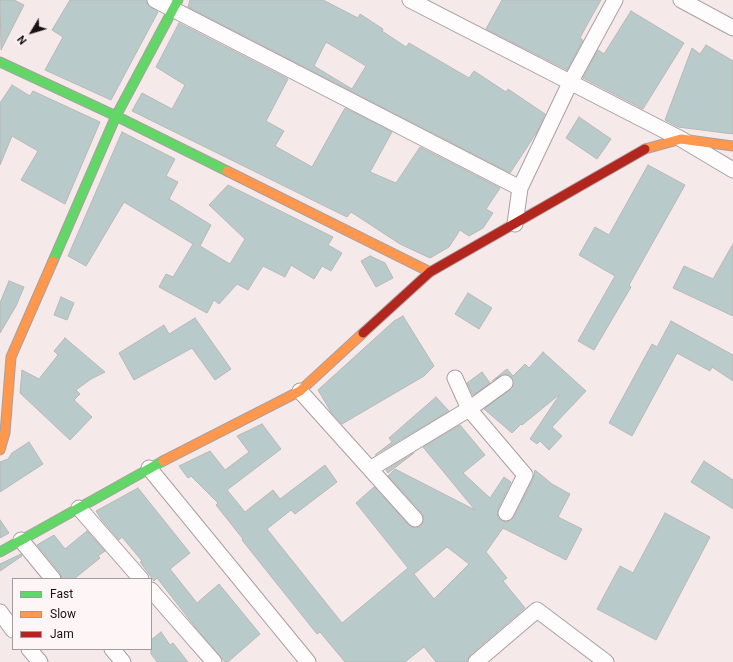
<!DOCTYPE html>
<style>
body{margin:0}
#map{position:relative;width:733px;height:662px;overflow:hidden;background:#f5e9ea;font-family:Roboto,sans-serif}
canvas{display:block}
.legend{position:absolute;left:12px;top:578px;width:140px;height:72px;box-sizing:border-box;background:#fef5f7;border:1px solid #a29a9c;margin:0;padding:5px 7px;list-style:none;font-size:12px;color:#191213}
.legend li{display:flex;align-items:center;gap:8px;height:20px}
.legend b{width:20px;border:1px solid #a29a9c}
.north{position:absolute;left:12px;top:12px;width:40px;height:40px;-webkit-text-stroke:3px #fef5f7;paint-order:stroke;rotate:232deg;font-size:11px;font-weight:700;line-height:16px;text-align:center;color:#191213}
.north::after{content:'';display:block;margin:auto;width:14px;height:18px;background:#191213;clip-path:polygon(50% 0,100% 100%,50% 72%,0 100%)}
</style>
<div id="map">
<canvas width="733" height="662"></canvas>
<ul class="legend">
<li><b style="height:5px;background:#63d668"></b>Fast</li>
<li><b style="height:5px;background:#ff974d"></b>Slow</li>
<li><b style="height:5px;background:#b3261e"></b>Jam</li>
</ul>
<div class="north">N</div>
</div>
<script>
const context = document.querySelector('canvas').getContext('2d');
context.lineJoin = 'round';
function fill(path, color) { context.fillStyle = color; context.fill(path, 'evenodd'); }
const shape = rows => new Path2D(rows.map(r => 'M' + r).join(''));
function trace(path, color, width, dash) { context.strokeStyle = color; context.lineWidth = width; context.lineCap = dash ? 'butt' : 'round'; context.setLineDash(dash || []); context.stroke(path); }
const building = shape([
 [0,0,14,0,24,5,1,50,0,0],
 [70,0,146,0,148,5,158,12,111,100,45,70,63,37,52,30,70,0],
 [190,0,323,0,358,18,360,14,383,29,382,31,406,47,409,43,469,78,474,71,506,92,508,89,545,114,537,132,510,173,188,7,190,0],
 [326,42,366,66,352,89,314,66,326,42],
 [502,0,601,0,588,23,580,38,583,40,567,70,486,29,502,0],
 [631,11,684,43,643,109,583,78,598,50,604,54,631,11],
 [179,23,288,79,266,121,284,131,275,146,312,167,345,108,392,132,370,172,396,183,420,147,500,188,486,209,493,213,483,228,469,236,460,230,449,247,430,258,400,244,351,212,347,217,132,111,142,93,172,109,185,85,156,67,179,23],
 [706,45,733,61,733,134,678,127,665,120,692,48,700,54,706,45],
 [12,85,30,96,33,91,100,122,65,204,21,180,38,151,12,136,0,165,0,103,12,85],
 [579,117,611,139,597,159,566,138,579,117],
 [122,132,175,159,166,176,178,182,169,199,211,225,200,246,230,264,245,239,209,205,228,185,333,237,328,245,342,253,331,271,322,266,314,279,291,265,285,277,263,266,248,290,237,284,219,304,214,300,207,313,159,287,166,274,173,277,193,244,124,202,86,266,68,256,122,132],
 [648,165,685,185,629,285,631,287,594,350,578,341,615,276,579,255,595,227,609,235,648,165],
 [733,244,733,316,673,288,684,266,713,279,733,244],
 [370,256,385,263,393,278,376,287,361,261,370,256],
 [9,281,24,287,16,306,0,333,0,303,9,281],
 [468,293,492,308,479,329,455,314,468,293],
 [61,297,74,303,67,320,54,315,61,297],
 [403,316,434,366,424,376,342,424,331,412,318,390,394,321,403,316],
 [195,318,231,369,215,380,192,348,134,380,119,353,164,325,169,334,195,318],
 [671,321,733,355,733,381,712,367,710,371,677,353,632,436,609,423,652,344,657,347,671,321],
 [65,338,105,372,91,379,76,390,80,394,74,400,92,417,70,440,20,393,22,370,39,379,58,355,54,351,65,338],
 [543,352,586,391,552,427,562,436,549,450,540,441,537,444,530,439,560,394,522,425,521,424,512,433,484,409,513,386,512,378,508,375,500,376,492,381,507,369,513,376,525,364,529,368,543,352],
 [482,372,490,383,473,395,467,383,482,372],
 [436,397,449,411,375,455,392,442,389,438,436,397],
 [262,424,281,449,227,490,245,512,273,490,280,499,325,465,337,482,295,514,291,510,267,529,342,623,408,568,356,503,374,487,409,525,416,528,421,526,424,521,422,513,388,476,395,469,475,510,423,447,460,425,485,455,463,473,490,498,504,477,511,482,498,509,498,518,502,521,507,522,514,517,533,479,535,470,552,484,570,494,558,517,582,529,566,560,503,528,486,552,507,578,503,581,525,608,470,655,467,662,436,662,424,647,405,662,345,662,320,632,317,634,242,540,243,539,216,505,218,503,191,476,188,478,179,466,210,451,225,470,249,452,237,436,262,424],
 [447,547,469,564,434,599,414,574,447,547],
 [29,442,43,464,0,492,0,462,8,459,12,453,29,442],
 [414,453,388,473,386,470,414,453],
 [704,461,733,480,733,509,691,482,704,461],
 [138,488,190,553,170,569,197,603,219,584,260,634,228,662,225,662,196,628,157,578,154,581,140,562,142,561,122,537,119,540,101,519,96,511,138,488],
 [665,513,710,537,656,640,597,609,620,566,633,573,665,513],
 [0,520,9,533,0,538,0,520],
 [87,531,105,551,98,556,100,558,74,579,62,579,60,573,37,545,54,535,65,549,87,531],
 [21,554,22,556,0,571,0,564,21,554],
 [161,632,170,645,173,643,188,662,157,662,151,654,151,640,161,632]
]);
const street = shape([
 [155,0,520,188],
 [410,0,681,139,733,170],
 [681,0,733,28],
 [515,224,520,188,570,83,615,0],
 [455,378,469,409,525,475,506,513],
 [300,391,415,519],
 [149,468,308,662],
 [370,469,469,409,505,383],
 [79,508,141,579],
 [21,540,53,579],
 [151,590,214,662],
 [0,612,13,630],
 [29,649,40,662],
 [112,649,123,662],
 [476,662,537,610,606,662]
]);
const fast = shape([
 [0,62,116,116,227,171],
 [53,261,116,116,178,0],
 [0,552,163,461]
]);
const slow = shape([
 [645,149,681,139,733,146],
 [227,171,430,272],
 [0,450,5,433,11,357,53,261],
 [163,461,300,391,363,333]
]);
const jam = shape([
 [363,333,430,272,645,149]
]);
fill(building, '#b9caca');
trace(building, '#b9b8b8', 1);
trace(street, '#aaa0a1', 17);
trace(fast, '#aaa0a1', 11);
trace(slow, '#aaa0a1', 11);
trace(jam, '#aaa0a1', 11);
trace(street, '#fefcfc', 15);
trace(fast, '#63d668', 9);
trace(slow, '#ff974d', 9);
trace(jam, '#b3261e', 9);
</script>
